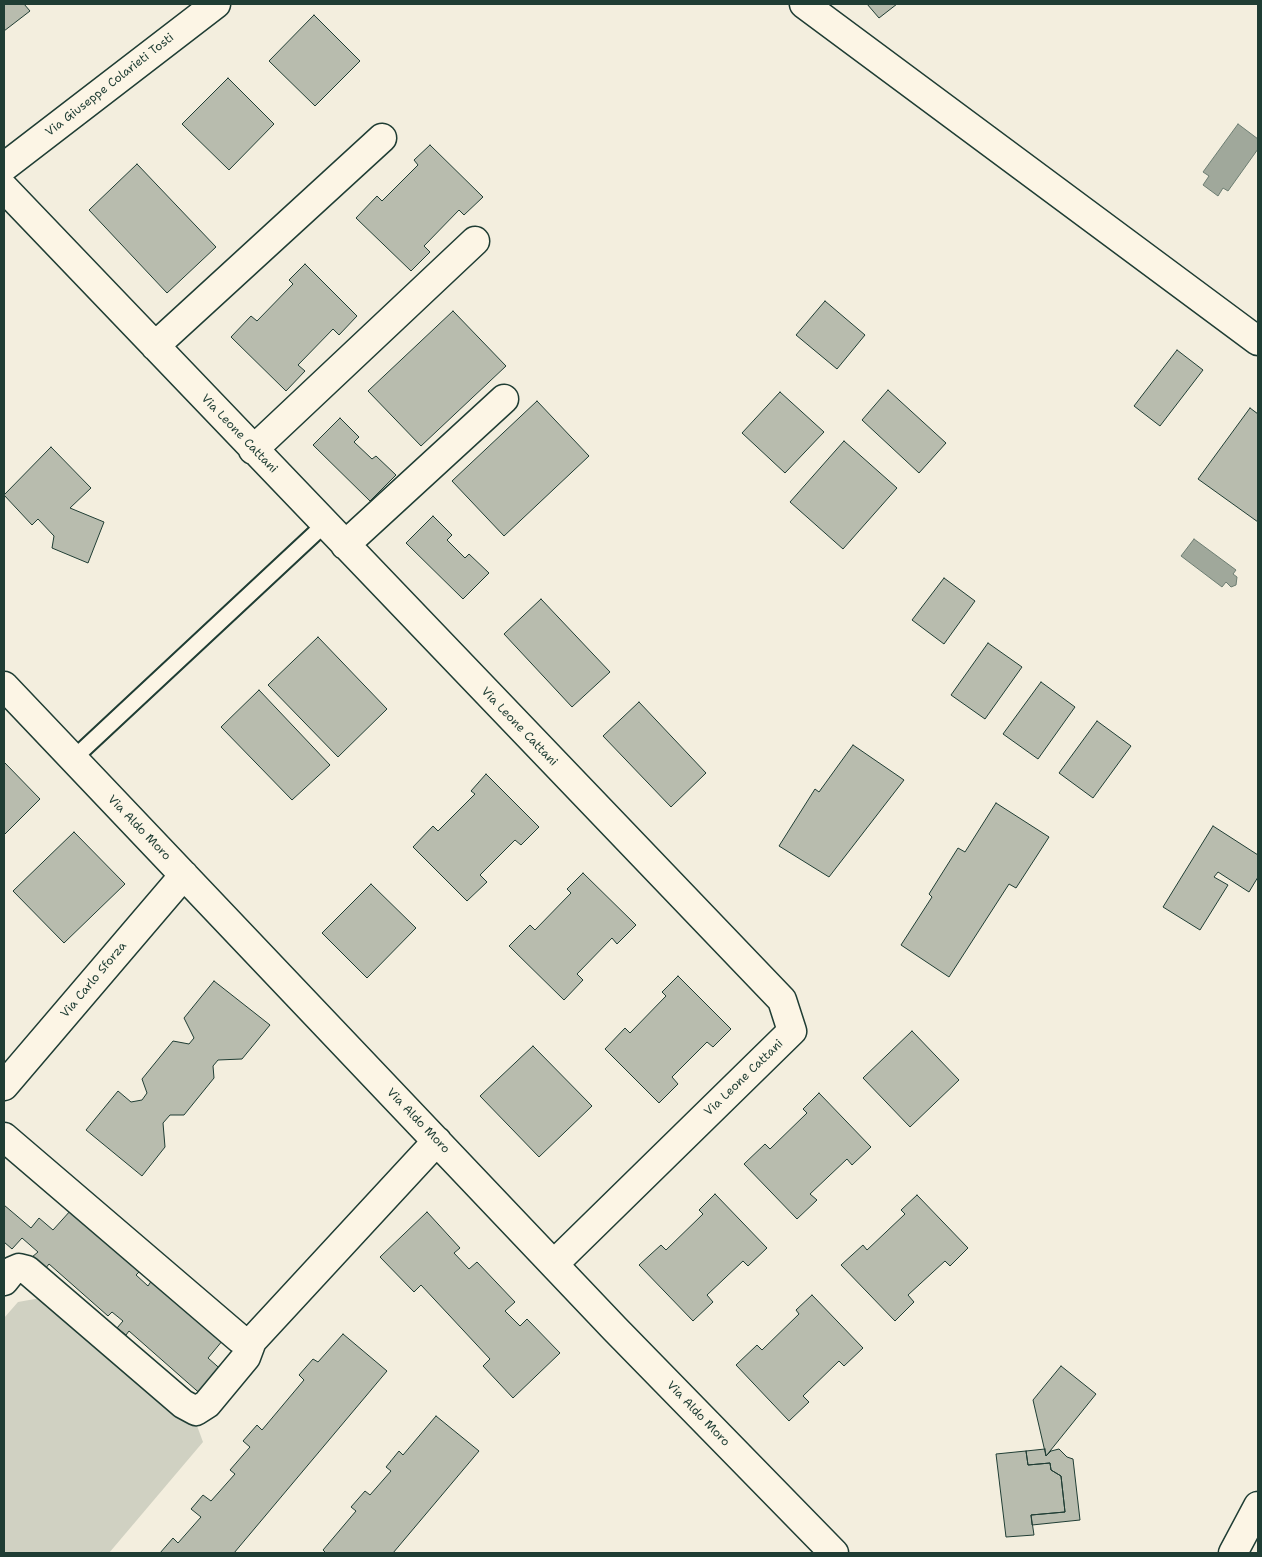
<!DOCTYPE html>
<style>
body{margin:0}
#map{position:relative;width:1262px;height:1557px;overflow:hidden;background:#f3eede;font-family:"Shantell Sans",sans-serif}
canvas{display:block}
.frame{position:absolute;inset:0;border:5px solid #1f3d34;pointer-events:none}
</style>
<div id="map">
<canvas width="1262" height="1557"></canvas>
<div class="frame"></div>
</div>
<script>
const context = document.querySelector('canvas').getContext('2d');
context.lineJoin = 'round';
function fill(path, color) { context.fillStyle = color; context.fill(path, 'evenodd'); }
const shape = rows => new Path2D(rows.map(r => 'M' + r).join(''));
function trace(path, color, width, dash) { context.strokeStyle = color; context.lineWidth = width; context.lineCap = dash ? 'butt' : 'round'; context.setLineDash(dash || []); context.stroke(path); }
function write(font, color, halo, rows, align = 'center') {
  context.font = font + ' "Shantell Sans",sans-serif'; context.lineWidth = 4; context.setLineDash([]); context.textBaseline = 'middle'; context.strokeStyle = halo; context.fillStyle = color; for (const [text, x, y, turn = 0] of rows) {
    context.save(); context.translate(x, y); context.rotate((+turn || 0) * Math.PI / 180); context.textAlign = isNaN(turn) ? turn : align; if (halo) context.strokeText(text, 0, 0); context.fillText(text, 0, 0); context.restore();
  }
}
const green = shape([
 [46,1297,196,1423,203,1442,109,1553,4,1553,4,1318,18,1302]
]);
const water = shape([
 [1238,124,1258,139,1258,149,1228,191,1223,188,1218,196,1203,185,1209,176,1203,172,1238,124],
 [1194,539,1236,570,1233,574,1237,577,1236,585,1231,587,1226,582,1222,587,1181,556,1194,539]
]);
const building = shape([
 [4,4,24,4,30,11,4,31,4,4],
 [867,4,897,4,879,18,867,4],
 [314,15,360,61,315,106,269,61,314,15],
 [228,78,274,124,229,170,182,124,228,78],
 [430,145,483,197,464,215,459,210,424,246,430,252,411,271,356,218,377,196,382,201,418,165,414,160,430,145],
 [137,164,216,247,167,293,89,210,137,164],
 [305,264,357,316,339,335,333,329,298,365,305,371,286,391,231,337,251,316,257,321,293,284,289,280,305,264],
 [825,301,865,335,837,369,796,335,825,301],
 [453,311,506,366,421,446,368,391,453,311],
 [1177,350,1203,370,1160,426,1134,406,1177,350],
 [888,390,946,443,919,473,862,420,888,390],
 [780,392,824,432,785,473,742,433,780,392],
 [537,401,589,456,504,536,452,481,537,401],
 [1250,408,1258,414,1258,522,1198,479,1250,408],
 [340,418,359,437,354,442,372,459,376,456,396,475,370,501,313,445,340,418],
 [844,441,897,488,843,549,790,502,844,441],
 [51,447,91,488,70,508,104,522,88,563,52,548,54,536,38,519,32,525,4,495,51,447],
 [433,516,452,535,447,540,465,558,469,554,489,573,463,599,406,543,433,516],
 [944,578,975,601,944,644,912,620,944,578],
 [541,599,610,672,572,707,504,634,541,599],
 [318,637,387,709,338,757,268,685,318,637],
 [988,643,1022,667,985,719,951,695,988,643],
 [1041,682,1075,707,1038,759,1003,734,1041,682],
 [259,690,330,765,292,800,221,727,259,690],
 [639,702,706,773,671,807,603,736,639,702],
 [1097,721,1131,746,1093,798,1059,773,1097,721],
 [853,745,904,780,829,877,779,846,815,789,819,792,853,745],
 [4,762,40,799,4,835,4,762],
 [486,774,539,827,521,845,515,840,480,875,487,882,467,901,413,847,433,826,438,831,475,794,471,791,486,774],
 [996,803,1049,837,1016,888,1009,884,949,977,901,945,932,897,929,894,958,848,965,852,996,803],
 [1213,826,1258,855,1258,877,1249,892,1218,872,1214,877,1228,885,1200,930,1163,907,1213,826],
 [74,832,125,884,64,943,13,891,74,832],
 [583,873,636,925,617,944,612,938,577,974,583,980,564,1000,509,946,530,925,535,930,571,893,567,889,583,873],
 [371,884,416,928,367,978,322,933,371,884],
 [678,976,731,1029,713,1047,707,1042,672,1077,678,1084,659,1103,605,1049,625,1028,630,1033,666,996,662,992,678,976],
 [214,981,270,1025,242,1059,218,1060,213,1066,214,1078,184,1115,170,1115,163,1123,165,1147,142,1176,86,1130,118,1091,131,1102,142,1100,147,1093,142,1079,173,1041,189,1044,194,1038,184,1018,214,981],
 [912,1031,959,1080,910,1127,863,1078,912,1031],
 [533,1046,592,1106,539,1157,480,1096,533,1046],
 [819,1093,871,1147,852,1165,847,1159,810,1194,817,1200,797,1219,744,1164,765,1144,770,1149,807,1113,803,1109,819,1093],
 [715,1194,767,1248,748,1266,743,1261,707,1295,713,1302,693,1321,639,1265,661,1245,666,1250,703,1214,699,1210,715,1194],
 [917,1195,968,1248,950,1266,945,1261,908,1295,914,1302,895,1321,841,1265,863,1245,867,1250,905,1214,901,1210,917,1195],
 [4,1205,31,1228,39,1218,53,1230,71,1210,140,1271,136,1275,148,1286,152,1280,223,1340,208,1358,225,1373,204,1397,129,1331,126,1335,117,1328,123,1321,112,1312,108,1316,49,1264,45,1269,32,1257,38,1252,22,1238,12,1249,4,1242,4,1205],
 [427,1212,460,1248,454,1253,469,1269,477,1262,515,1302,505,1311,520,1326,527,1319,560,1353,513,1398,483,1366,490,1359,421,1285,414,1292,380,1257,427,1212],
 [812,1295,863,1348,844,1366,839,1361,803,1396,809,1402,789,1421,736,1365,757,1345,762,1350,799,1314,796,1310,812,1295],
 [343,1334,387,1371,234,1553,160,1553,173,1538,178,1543,201,1517,191,1509,203,1495,211,1501,235,1474,230,1470,250,1447,243,1441,257,1425,262,1430,304,1380,299,1375,313,1359,318,1362,343,1334],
 [1061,1366,1096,1394,1046,1456,1033,1400,1061,1366],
 [436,1416,479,1451,393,1553,326,1553,323,1550,356,1511,351,1507,365,1491,370,1495,391,1471,386,1467,399,1451,403,1455,436,1416],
 [1045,1449,1046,1456,1051,1451,1059,1449,1067,1457,1073,1459,1080,1520,1032,1525,1031,1515,1065,1512,1061,1476,1051,1470,1050,1463,1028,1465,1026,1451,1045,1449],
 [1026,1451,1028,1465,1050,1463,1051,1470,1061,1476,1065,1512,1031,1515,1034,1535,1006,1537,996,1454,1026,1451]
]);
const service = shape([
 [73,759,325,524]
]);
const minor = shape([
 [804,4,1258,341],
 [4,167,216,4],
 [4,188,782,1000,792,1031,554,1264],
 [155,346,382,138],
 [253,450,475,241],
 [345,545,504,399],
 [4,686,615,1329,834,1553],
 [4,1086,184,875],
 [4,1137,240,1339,252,1341,437,1141],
 [4,1281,12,1271,19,1268,27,1270,183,1404,196,1411,207,1404,246,1357,252,1341]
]);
const primary = shape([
 [1233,1553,1258,1506]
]);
const streetNames = [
 ["Via Giuseppe Colarieti Tosti",110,85,-38],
 ["Via Leone Cattani",239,434,46],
 ["Via Leone Cattani",519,727,46],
 ["Via Aldo Moro",139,828,46],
 ["Via Carlo Sforza",94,980,-50],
 ["Via Leone Cattani",744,1078,-44],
 ["Via Aldo Moro",418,1121,46],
 ["Via Aldo Moro",698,1414,46]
];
fill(green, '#d0d1c2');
fill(water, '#a0a89b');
trace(water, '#6c7d72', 1);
fill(building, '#b8bcae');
trace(building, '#1f3d34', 1);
trace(service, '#1f3d34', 19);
trace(minor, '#1f3d34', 31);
trace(primary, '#1f3d34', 31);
trace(service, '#fcf5e5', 15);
trace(minor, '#fcf5e5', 28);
trace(primary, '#fcf5e5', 28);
write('12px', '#1f3d34', '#fcf5e5', streetNames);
</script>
